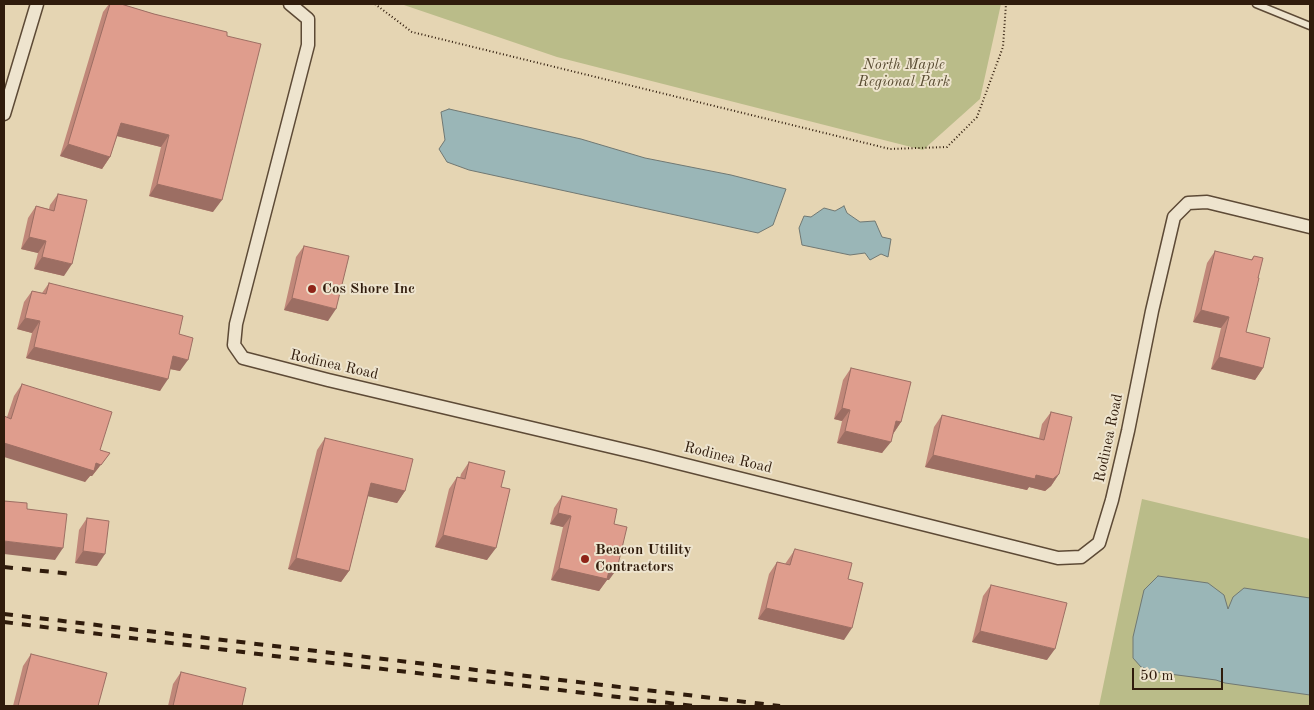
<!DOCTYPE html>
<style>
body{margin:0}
#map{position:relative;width:1314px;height:710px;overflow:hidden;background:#e5d5b3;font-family:"Old Standard TT",serif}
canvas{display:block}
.frame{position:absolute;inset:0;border:5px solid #301c0c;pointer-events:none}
.scale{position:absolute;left:1132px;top:668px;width:91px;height:22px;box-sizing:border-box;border:2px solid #301c0c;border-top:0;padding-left:6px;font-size:15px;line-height:18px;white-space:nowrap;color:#301c0c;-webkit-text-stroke:4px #eee4ce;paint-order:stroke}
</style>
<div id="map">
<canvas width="1314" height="710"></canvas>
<div class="frame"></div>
<div class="scale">50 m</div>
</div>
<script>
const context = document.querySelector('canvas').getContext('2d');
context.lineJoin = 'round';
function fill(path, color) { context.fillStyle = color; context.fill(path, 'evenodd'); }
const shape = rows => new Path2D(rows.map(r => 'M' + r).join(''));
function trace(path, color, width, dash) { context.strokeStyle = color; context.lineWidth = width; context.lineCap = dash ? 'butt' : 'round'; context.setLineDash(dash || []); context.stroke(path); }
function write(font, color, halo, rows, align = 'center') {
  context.font = font + ' "Old Standard TT",serif'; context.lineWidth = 4; context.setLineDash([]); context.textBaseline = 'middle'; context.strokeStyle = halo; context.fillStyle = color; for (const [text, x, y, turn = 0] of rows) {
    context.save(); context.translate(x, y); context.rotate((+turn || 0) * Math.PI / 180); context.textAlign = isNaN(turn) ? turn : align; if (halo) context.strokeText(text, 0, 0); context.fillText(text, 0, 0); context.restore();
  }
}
const green = shape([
 [401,4,1001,4,980,99,923,150,557,57],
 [1142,499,1310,539,1310,706,1099,706]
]);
const water = shape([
 [449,109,581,139,645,158,731,175,786,189,773,225,758,233,469,170,447,162,439,149,445,140,441,112,449,109],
 [844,206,847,213,860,222,875,221,882,237,891,239,888,257,881,254,870,260,865,253,850,255,802,245,799,228,804,216,811,217,824,208,835,211,844,206],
 [1158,576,1208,583,1224,595,1228,609,1233,597,1244,588,1310,598,1310,695,1225,683,1216,680,1154,672,1141,667,1133,658,1133,637,1144,590,1158,576]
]);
const path = shape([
 [375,4,412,32,890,149,947,147,977,117,1003,47,1006,4]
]);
const service = shape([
 [1256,4,1310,26]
]);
const minor = shape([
 [290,4,308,19,308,45,236,324,234,345,243,358,328,380,646,455,1058,558,1081,557,1099,543,1112,500,1128,431,1152,311,1174,217,1188,203,1207,202,1310,227],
 [4,114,37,4]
]);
const rail = shape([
 [4,567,72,574],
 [4,614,780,706],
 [4,622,282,657,694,706]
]);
const wall = shape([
 [109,4,121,4,227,36,213,212,149,196,161,147,117,136,110,157,102,169,60,156,103,12],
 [58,194,64,276,34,269,38,253,21,249,28,218,36,206,49,209,50,205],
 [304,246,328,321,284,310,296,257],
 [1215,251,1251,260,1254,256,1246,332,1263,368,1255,380,1211,369,1221,328,1193,322,1207,263],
 [49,283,179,334,180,371,170,369,160,391,26,358,32,333,17,329,24,302,32,291,42,293],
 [851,368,901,422,893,434,882,453,837,443,842,421,834,419,843,380],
 [22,384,100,450,110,453,92,476,90,476,85,482,7,417,14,396],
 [1051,412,1059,474,1051,486,1045,491,1029,487,1027,490,925,467,934,427,942,415,1039,438,1042,424],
 [325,438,405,491,397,503,368,496,349,571,341,582,288,569,317,450],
 [469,462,501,487,487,560,435,547,449,489,457,477,460,478,461,474],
 [562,496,614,524,609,580,607,580,599,591,551,580,563,527,550,524,554,508],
 [87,518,97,566,75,563,79,530],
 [794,551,848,579,844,640,758,619,769,574,777,562,785,564],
 [991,585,1047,660,972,642,983,596],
 [31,654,98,706,13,706,23,666],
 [181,672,242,706,168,706,173,684]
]);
const shadedWall = shape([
 [121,123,169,135,161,147,113,135],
 [68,144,110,157,102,169,60,156],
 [157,184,222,200,213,212,149,196],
 [29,237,46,241,38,253,21,249],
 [42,257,72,264,64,276,34,269],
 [292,298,336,309,328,321,284,310],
 [1201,310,1229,317,1221,328,1193,322],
 [25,318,40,321,32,333,17,329],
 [34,347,168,379,160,391,26,358],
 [173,356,188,360,180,371,165,368],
 [1219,357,1263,368,1255,380,1211,369],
 [842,408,850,410,842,421,834,419],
 [896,421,901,422,893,434],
 [845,431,891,442,882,453,837,443],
 [4,443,96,463,110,453,92,476,90,476,85,482,4,457],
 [933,455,1036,475,1059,474,1051,486,1045,491,1029,487,1027,490,925,467],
 [371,483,405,491,397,503,363,495],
 [558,513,571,516,563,527,550,524],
 [443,535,496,548,487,560,435,547],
 [4,541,63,548,55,560,4,554],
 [83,551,105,554,97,566,75,563],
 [296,558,349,571,341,582,288,569],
 [610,567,617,569,609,580,607,580,599,591,551,580,559,568],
 [766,608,852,628,844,640,758,619],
 [980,631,1055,649,1047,660,972,642]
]);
const building = shape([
 [110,4,121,4,154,14,227,32,227,36,261,44,222,200,157,184,169,135,121,123,110,157,68,144,110,4],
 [58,194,87,200,72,264,42,257,46,241,29,237,36,206,54,211,58,194],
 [304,246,349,256,336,309,292,298,304,246],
 [1215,251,1252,260,1254,256,1263,258,1258,278,1259,278,1246,332,1270,338,1263,368,1219,357,1229,317,1201,310,1215,251],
 [49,283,183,316,179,334,193,338,188,360,173,356,168,379,34,347,40,321,25,318,32,291,46,294,49,283],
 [851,368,911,382,901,422,896,421,891,442,845,431,850,410,842,408,851,368],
 [22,384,112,412,100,450,110,453,101,465,96,463,94,471,4,443,4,444,4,416,11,419,22,384],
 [1051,412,1072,417,1059,474,1053,479,1036,475,1035,479,933,455,942,415,1044,440,1051,412],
 [325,438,413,459,405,491,371,483,349,571,296,558,325,438],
 [469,462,505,471,501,487,510,489,496,548,443,535,457,477,465,479,469,462],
 [562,496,617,509,614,524,627,527,617,569,610,567,607,579,559,568,571,516,558,513,562,496],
 [4,501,27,503,27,509,67,514,63,548,4,541,4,501],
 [87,518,109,521,105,554,83,551,87,518],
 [795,549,852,563,848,579,863,583,852,628,766,608,777,562,790,565,794,551,795,549],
 [991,585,1067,603,1055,649,980,631,991,585],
 [31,654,107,673,98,706,18,706,31,654],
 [181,672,246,688,242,706,173,706,181,672]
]);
const markers = [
 [312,289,5,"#8f2418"],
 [585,559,5,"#8f2418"]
];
const parkNames = [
 ["North Maple",904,65],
 ["Regional Park",904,82]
];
const poiNames = [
 ["Cos Shore Inc",322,289],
 ["Beacon Utility",595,550],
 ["Contractors",595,567]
];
const streetNames = [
 ["Rodinea Road",334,365,13],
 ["Rodinea Road",1109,438,-78],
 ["Rodinea Road",728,458,14]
];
fill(green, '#babc89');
fill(water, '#9ab6b7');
trace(water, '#707873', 1);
trace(service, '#5d4a36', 9);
trace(minor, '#5d4a36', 15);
trace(path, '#301c0c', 2, [1, 2.5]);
trace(service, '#eee4ce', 6);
trace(minor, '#eee4ce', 12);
trace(rail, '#301c0c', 4, [9, 9]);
fill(wall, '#c08779');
fill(shadedWall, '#9c6e63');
fill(building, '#df9d8d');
trace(building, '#9c6e63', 1);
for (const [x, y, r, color] of markers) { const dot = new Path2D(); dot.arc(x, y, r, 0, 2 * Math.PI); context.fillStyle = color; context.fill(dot); trace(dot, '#eee4ce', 2); }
write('italic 15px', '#594c32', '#eee4ce', parkNames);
write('bold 15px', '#301c0c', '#eee4ce', poiNames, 'left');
write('15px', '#301c0c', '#eee4ce', streetNames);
</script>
